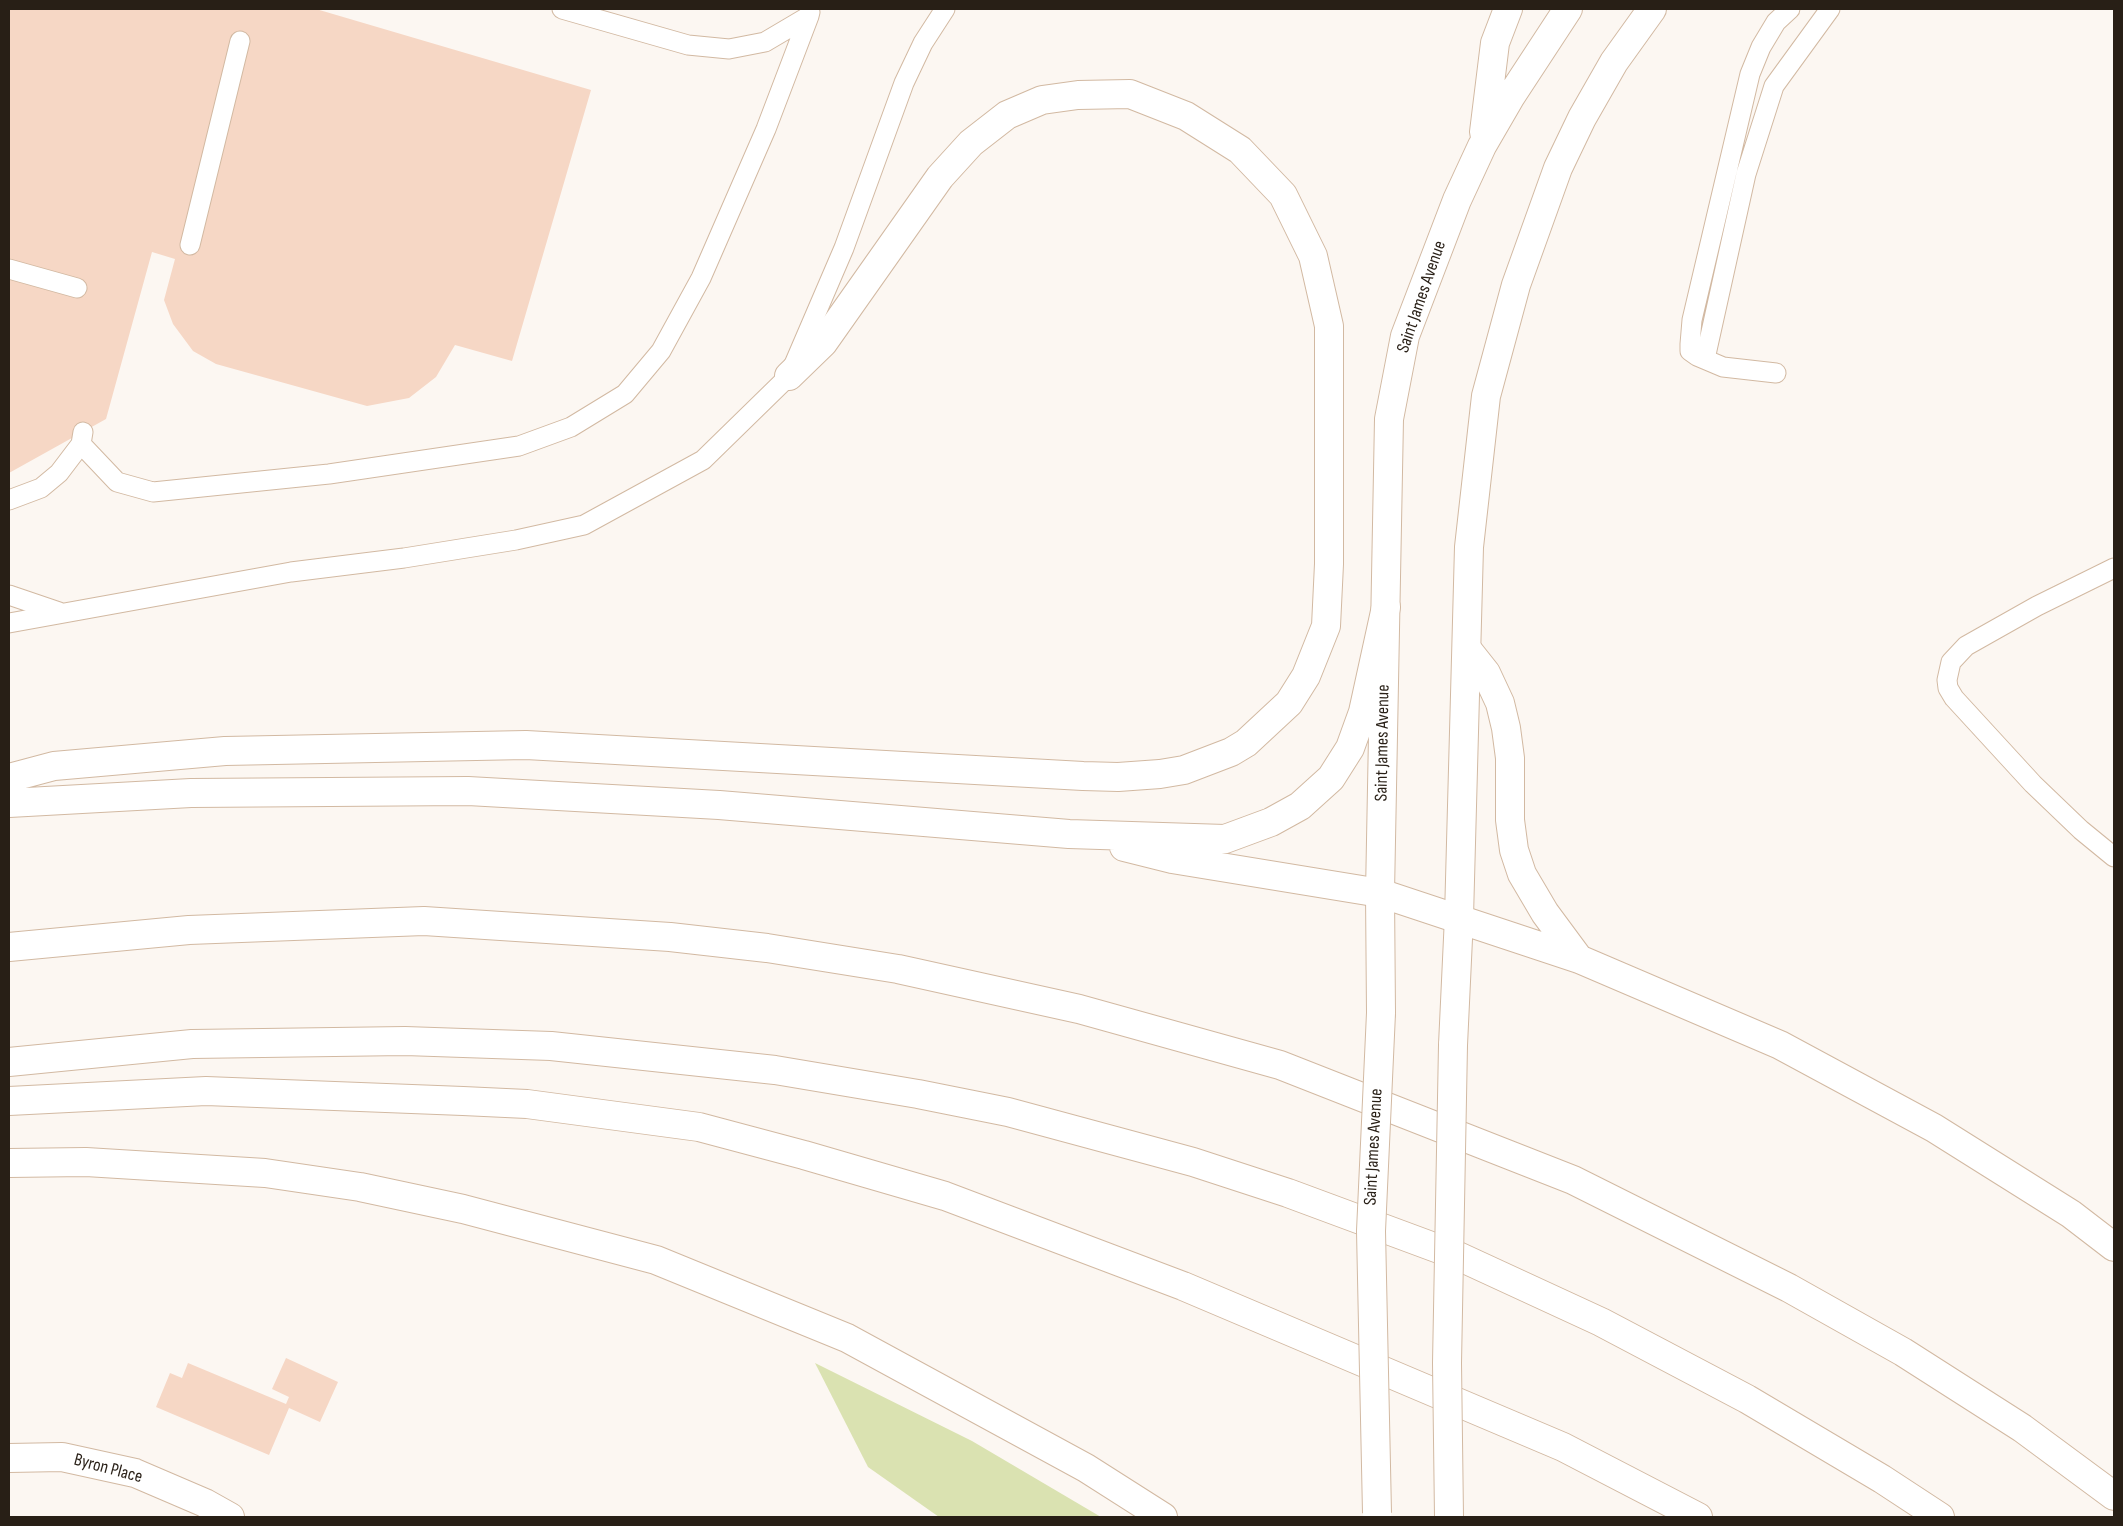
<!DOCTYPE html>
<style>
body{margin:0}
#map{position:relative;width:2123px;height:1526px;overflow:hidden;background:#fcf7f2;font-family:"Sofia Sans Condensed",sans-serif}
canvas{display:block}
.frame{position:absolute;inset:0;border:10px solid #281f16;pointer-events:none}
</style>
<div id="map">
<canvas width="2123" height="1526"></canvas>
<div class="frame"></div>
</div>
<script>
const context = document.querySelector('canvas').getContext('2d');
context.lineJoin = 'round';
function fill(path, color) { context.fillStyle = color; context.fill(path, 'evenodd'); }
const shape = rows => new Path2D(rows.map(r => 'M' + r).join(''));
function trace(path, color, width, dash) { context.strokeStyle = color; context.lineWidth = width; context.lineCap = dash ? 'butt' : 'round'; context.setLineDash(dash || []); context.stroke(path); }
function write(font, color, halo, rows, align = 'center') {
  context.font = font + ' "Sofia Sans Condensed",sans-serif'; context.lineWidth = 4; context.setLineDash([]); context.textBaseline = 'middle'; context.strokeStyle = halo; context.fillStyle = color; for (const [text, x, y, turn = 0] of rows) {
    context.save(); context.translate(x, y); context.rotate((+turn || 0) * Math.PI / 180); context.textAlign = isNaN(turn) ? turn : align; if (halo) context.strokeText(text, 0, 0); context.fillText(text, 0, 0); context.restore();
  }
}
const green = shape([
 [815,1363,972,1441,1101,1517,939,1517,868,1467]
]);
const building = shape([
 [9,9,316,9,591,90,512,361,455,345,436,377,409,398,367,406,216,364,193,351,173,324,164,300,175,259,152,252,106,419,9,473],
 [286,1358,338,1382,320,1422,289,1408,269,1455,156,1407,170,1373,182,1378,188,1363,286,1404,289,1397,272,1389]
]);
const lane = shape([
 [562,9,688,45,729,49,765,42,809,16,810,12],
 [190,245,240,41],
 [9,269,77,288],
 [1705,359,1746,174,1774,86,1830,9],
 [1776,373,1723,367,1697,356,1690,351,1690,344,1692,320,1750,74,1761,47,1776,22,1790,9],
 [81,444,117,482,153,492,329,474,519,446,571,427,625,394,661,351,701,278,766,129,809,16],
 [9,500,41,488,59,473,81,444,83,432],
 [2114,568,2037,606,1966,646,1951,662,1947,680,1948,688,1954,698,2033,784,2081,830,2114,857],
 [9,595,59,612],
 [9,623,291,572,404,558,516,540,584,525,703,460,789,376,844,248,904,83,923,43,945,9]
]);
const street = shape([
 [9,1458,62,1457,135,1473,205,1503,230,1517]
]);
const secondary = shape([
 [1484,132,1495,43,1508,9],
 [1381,1013,1380,893,1389,419,1405,336,1457,200,1482,146,1511,96,1568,9],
 [1453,1045,1459,917,1469,547,1486,396,1516,285,1558,168,1582,118,1614,62,1652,9]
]);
const highway = shape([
 [1467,649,1486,673,1500,703,1506,728,1510,758,1510,820,1514,850,1522,874,1545,913,1579,959],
 [9,778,54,766,225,751,526,745,1083,776,1118,777,1160,774,1184,770,1231,752,1246,743,1289,703,1306,676,1326,626,1329,564,1329,326,1313,256,1283,195,1240,150,1186,116,1130,94,1078,95,1042,100,1007,115,971,143,940,177,823,343,789,376],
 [9,803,191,793,468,791,719,805,1069,834,1225,839,1271,822,1300,806,1331,778,1350,748,1363,712,1386,607],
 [1124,847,1172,859,1380,893,1579,959,1780,1045,1934,1128,2071,1214,2114,1247],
 [9,947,189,930,424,921,670,937,767,948,898,969,1079,1009,1280,1065,1573,1180,1789,1288,1903,1352,2022,1428,2114,1496],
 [9,1062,192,1044,405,1041,551,1046,775,1070,918,1094,1008,1112,1193,1162,1288,1193,1458,1256,1601,1322,1747,1399,1882,1479,1940,1517],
 [9,1101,206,1091,463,1101,527,1104,699,1127,804,1155,945,1196,1183,1286,1563,1447,1698,1517],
 [9,1163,86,1162,265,1173,360,1187,463,1209,656,1260,847,1338,1086,1468,1163,1517]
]);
const secondaryBridge = shape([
 [1377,1513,1371,1231,1381,1013],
 [1449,1517,1447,1363,1453,1045]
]);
const streetNames = [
 ["Saint James Avenue",1422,297,-71],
 ["Saint James Avenue",1383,743,-89],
 ["Saint James Avenue",1374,1147,-87],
 ["Byron Place",108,1469,15]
];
fill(green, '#dae2b1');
fill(building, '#f6d7c5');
trace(lane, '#d2b9a2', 21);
trace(street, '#d2b9a2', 30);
trace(secondary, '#d2b9a2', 30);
trace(highway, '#d2b9a2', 30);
trace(lane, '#fff', 19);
trace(street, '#fff', 28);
trace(secondary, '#fff', 28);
trace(highway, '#fff', 28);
trace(secondaryBridge, '#d2b9a2', 30, []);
trace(secondaryBridge, '#fff', 28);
write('18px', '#281f16', '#fff', streetNames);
</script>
